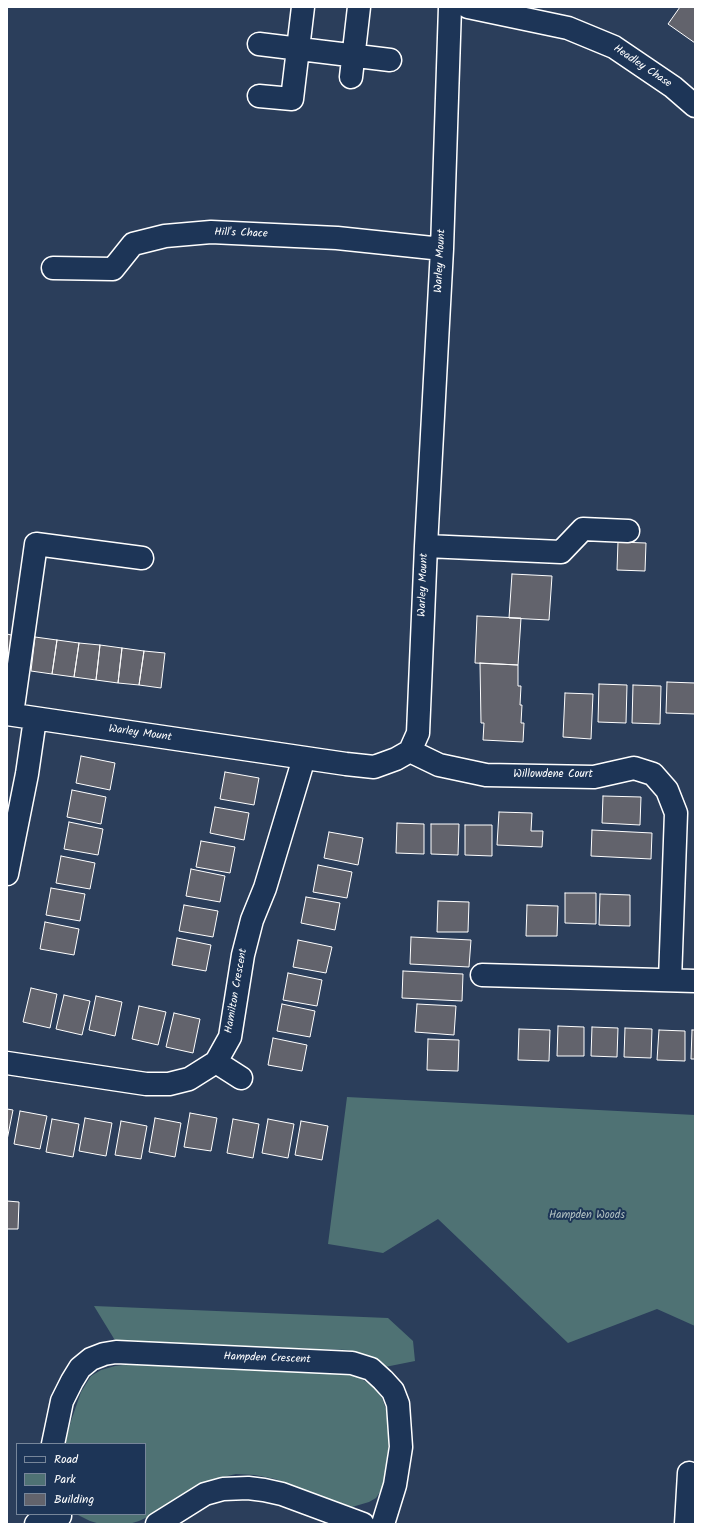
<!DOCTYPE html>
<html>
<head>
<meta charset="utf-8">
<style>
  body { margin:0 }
  #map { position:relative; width:702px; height:1531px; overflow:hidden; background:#2b3e5b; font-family:Kalam,sans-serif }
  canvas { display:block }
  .frame { position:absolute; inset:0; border:8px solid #fff; pointer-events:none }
  .legend { position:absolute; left:16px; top:1443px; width:130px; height:72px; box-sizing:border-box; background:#1d3557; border:1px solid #77869a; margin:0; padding:5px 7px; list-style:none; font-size:12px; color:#fff }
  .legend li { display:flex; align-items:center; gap:8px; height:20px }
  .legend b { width:20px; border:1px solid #77869a }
</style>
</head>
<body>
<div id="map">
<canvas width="702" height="1531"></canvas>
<div class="frame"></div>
<ul class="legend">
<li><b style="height:5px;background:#1d3557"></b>Road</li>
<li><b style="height:11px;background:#4f7274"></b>Park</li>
<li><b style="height:11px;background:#62636c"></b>Building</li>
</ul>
</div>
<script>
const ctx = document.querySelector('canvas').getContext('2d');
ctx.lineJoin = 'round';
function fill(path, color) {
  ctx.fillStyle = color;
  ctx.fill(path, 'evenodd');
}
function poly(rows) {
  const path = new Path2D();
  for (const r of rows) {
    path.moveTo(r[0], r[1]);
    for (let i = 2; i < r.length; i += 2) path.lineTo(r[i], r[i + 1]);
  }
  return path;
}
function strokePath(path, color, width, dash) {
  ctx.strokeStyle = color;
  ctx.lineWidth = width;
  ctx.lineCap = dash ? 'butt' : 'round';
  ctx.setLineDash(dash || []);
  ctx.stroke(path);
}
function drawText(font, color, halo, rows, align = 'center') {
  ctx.font = font + ' Kalam,sans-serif';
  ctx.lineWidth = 4;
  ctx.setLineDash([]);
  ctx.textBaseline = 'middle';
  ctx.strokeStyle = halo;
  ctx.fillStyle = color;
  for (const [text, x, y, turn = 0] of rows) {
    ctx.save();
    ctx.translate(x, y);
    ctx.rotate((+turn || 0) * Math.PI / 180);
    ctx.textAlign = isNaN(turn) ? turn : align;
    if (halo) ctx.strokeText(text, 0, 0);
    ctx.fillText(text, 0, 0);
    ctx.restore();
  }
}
fill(poly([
  [347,1097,695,1115,695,1326,657,1309,568,1343,438,1219,383,1253,328,1244],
  [94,1306,388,1318,413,1341,415,1361,385,1367,375,1360,348,1350,116,1342],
  [131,1364,347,1374,360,1378,374,1387,382,1398,386,1409,389,1425,389,1443,383,1487,376,1498,369,1502,352,1507,275,1479,255,1475,236,1474,214,1479,196,1486,158,1512,139,1521,129,1524,100,1524,90,1521,76,1514,145,1514,145,1444,65,1444,71,1421,81,1392,91,1376,101,1370,115,1366]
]), '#4f7274');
const building = poly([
  [680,7,695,7,695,43,668,24,680,7],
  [618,542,646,543,645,571,617,570,618,542],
  [512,574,552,576,549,620,509,618,512,574],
  [477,616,521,618,518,665,475,663,477,616],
  [7,634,15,636,9,670,7,670,7,634],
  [35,637,57,640,52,674,31,671,35,637],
  [57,640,79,643,74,677,52,674,57,640],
  [79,643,100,645,96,680,74,677,79,643],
  [100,645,122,648,118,683,96,680,100,645],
  [122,648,144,651,139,685,118,683,122,648],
  [144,651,165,653,161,688,139,685,144,651],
  [480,663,518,665,518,686,521,686,520,705,522,705,521,723,524,723,523,742,483,740,484,723,481,723,480,663],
  [667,682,695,683,695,714,666,713,667,682],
  [599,684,627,685,626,723,598,722,599,684],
  [633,685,661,686,660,724,632,723,633,685],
  [565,693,593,694,591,739,563,737,565,693],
  [81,756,115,763,110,790,76,783,81,756],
  [225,772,259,778,254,805,220,799,225,772],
  [72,790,106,797,101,824,67,817,72,790],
  [603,796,641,797,640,825,602,823,603,796],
  [215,807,249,813,244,840,210,833,215,807],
  [499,812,532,813,531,831,543,831,542,847,497,845,499,812],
  [69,822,103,829,98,855,64,849,69,822],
  [397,823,424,824,424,854,396,853,397,823],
  [431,824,459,824,458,855,431,854,431,824],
  [465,825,492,825,492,856,465,855,465,825],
  [592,830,652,833,651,859,591,856,592,830],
  [329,832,363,838,358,865,324,858,329,832],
  [201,841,235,847,230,873,196,867,201,841],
  [61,856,95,863,90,889,56,883,61,856],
  [318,865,352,872,347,898,313,892,318,865],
  [191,869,225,876,220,902,186,896,191,869],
  [51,888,85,894,80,921,46,915,51,888],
  [565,893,596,893,596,924,565,923,565,893],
  [600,894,630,895,630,926,599,925,600,894],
  [306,897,340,903,335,930,301,923,306,897],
  [438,901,469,902,468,932,437,932,438,901],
  [184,905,218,911,213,937,179,931,184,905],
  [527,905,558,906,557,936,526,936,527,905],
  [45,922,79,929,74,955,40,949,45,922],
  [411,937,471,940,469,967,410,964,411,937],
  [177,938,211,945,206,971,172,965,177,938],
  [298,940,332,947,326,973,293,967,298,940],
  [403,971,463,974,462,1001,402,998,403,971],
  [288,973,322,980,317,1006,283,1000,288,973],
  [31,988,57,994,50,1028,23,1022,31,988],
  [64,995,90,1001,82,1035,56,1029,64,995],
  [96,996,122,1002,115,1036,89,1030,96,996],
  [282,1004,315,1011,310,1037,277,1031,282,1004],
  [417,1004,456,1006,454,1035,415,1032,417,1004],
  [139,1006,166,1012,158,1045,132,1039,139,1006],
  [174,1013,200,1019,193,1053,166,1047,174,1013],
  [558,1026,584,1027,584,1056,557,1056,558,1026],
  [592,1027,618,1028,617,1057,591,1056,592,1027],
  [625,1028,652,1029,651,1058,624,1057,625,1028],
  [519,1029,550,1030,549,1061,518,1060,519,1029],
  [659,1030,685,1031,685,1061,657,1060,659,1030],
  [692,1030,695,1030,695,1059,691,1059,692,1030],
  [273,1038,307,1045,302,1071,268,1065,273,1038],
  [428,1039,459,1040,458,1071,427,1070,428,1039],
  [7,1109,13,1110,7,1140,7,1109],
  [20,1111,47,1116,40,1149,14,1144,20,1111],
  [190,1113,217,1118,211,1151,184,1147,190,1113],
  [85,1118,112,1123,106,1156,79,1151,85,1118],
  [155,1118,181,1123,175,1157,149,1152,155,1118],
  [52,1119,79,1124,73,1157,46,1152,52,1119],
  [233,1119,259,1124,253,1158,227,1153,233,1119],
  [268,1119,294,1124,288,1158,262,1153,268,1119],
  [121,1121,147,1126,141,1159,115,1155,121,1121],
  [301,1121,328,1126,322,1160,295,1155,301,1121],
  [7,1201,19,1202,18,1229,7,1229,7,1201]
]);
fill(building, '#62636c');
strokePath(building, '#fff', 1);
const minor = poly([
  [468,7,568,28,614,47,673,87,695,106],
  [259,44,390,60],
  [351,77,359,7],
  [259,96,292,99,303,7],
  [53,268,113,269,133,244,165,236,211,232,337,238,442,249],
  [426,546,561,552,583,529,628,531],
  [7,714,346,764,374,767,396,759,410,751,418,733,426,546,442,249,450,7],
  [12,714,36,544,142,558],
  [410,751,439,765,486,775,594,777,634,768,653,774,667,790,676,813,670,980],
  [7,874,27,774,35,719],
  [482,975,695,981],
  [216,1062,241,1078],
  [7,1063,146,1084,169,1084,189,1079,216,1062,230,1037,243,955,252,920,265,888,304,758],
  [53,1444,62,1401,72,1381,80,1368,91,1359,104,1354,116,1352,352,1363,371,1369,383,1380,393,1391,398,1404,401,1447,395,1485,383,1524],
  [36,1524,60,1516],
  [157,1524,205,1494,223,1489,248,1488,264,1490,282,1494,363,1524],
  [686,1524,689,1473]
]);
strokePath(minor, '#fff', 25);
strokePath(minor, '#1d3557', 22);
drawText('11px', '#fff', '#1d3557', [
  ["Headley Chase",642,67,34],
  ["Hill's Chace",241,234,2],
  ["Warley Mount",441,261,-87],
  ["Warley Mount",424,585,-88],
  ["Warley Mount",140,734,8],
  ["Willowdene Court",553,775],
  ["Hamilton Crescent",237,991,-80],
  ["Hampden Crescent",267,1359,2]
]);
drawText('11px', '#b0c0c0', '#1d3557', [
  ["Hampden Woods",587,1216]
]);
</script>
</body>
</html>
